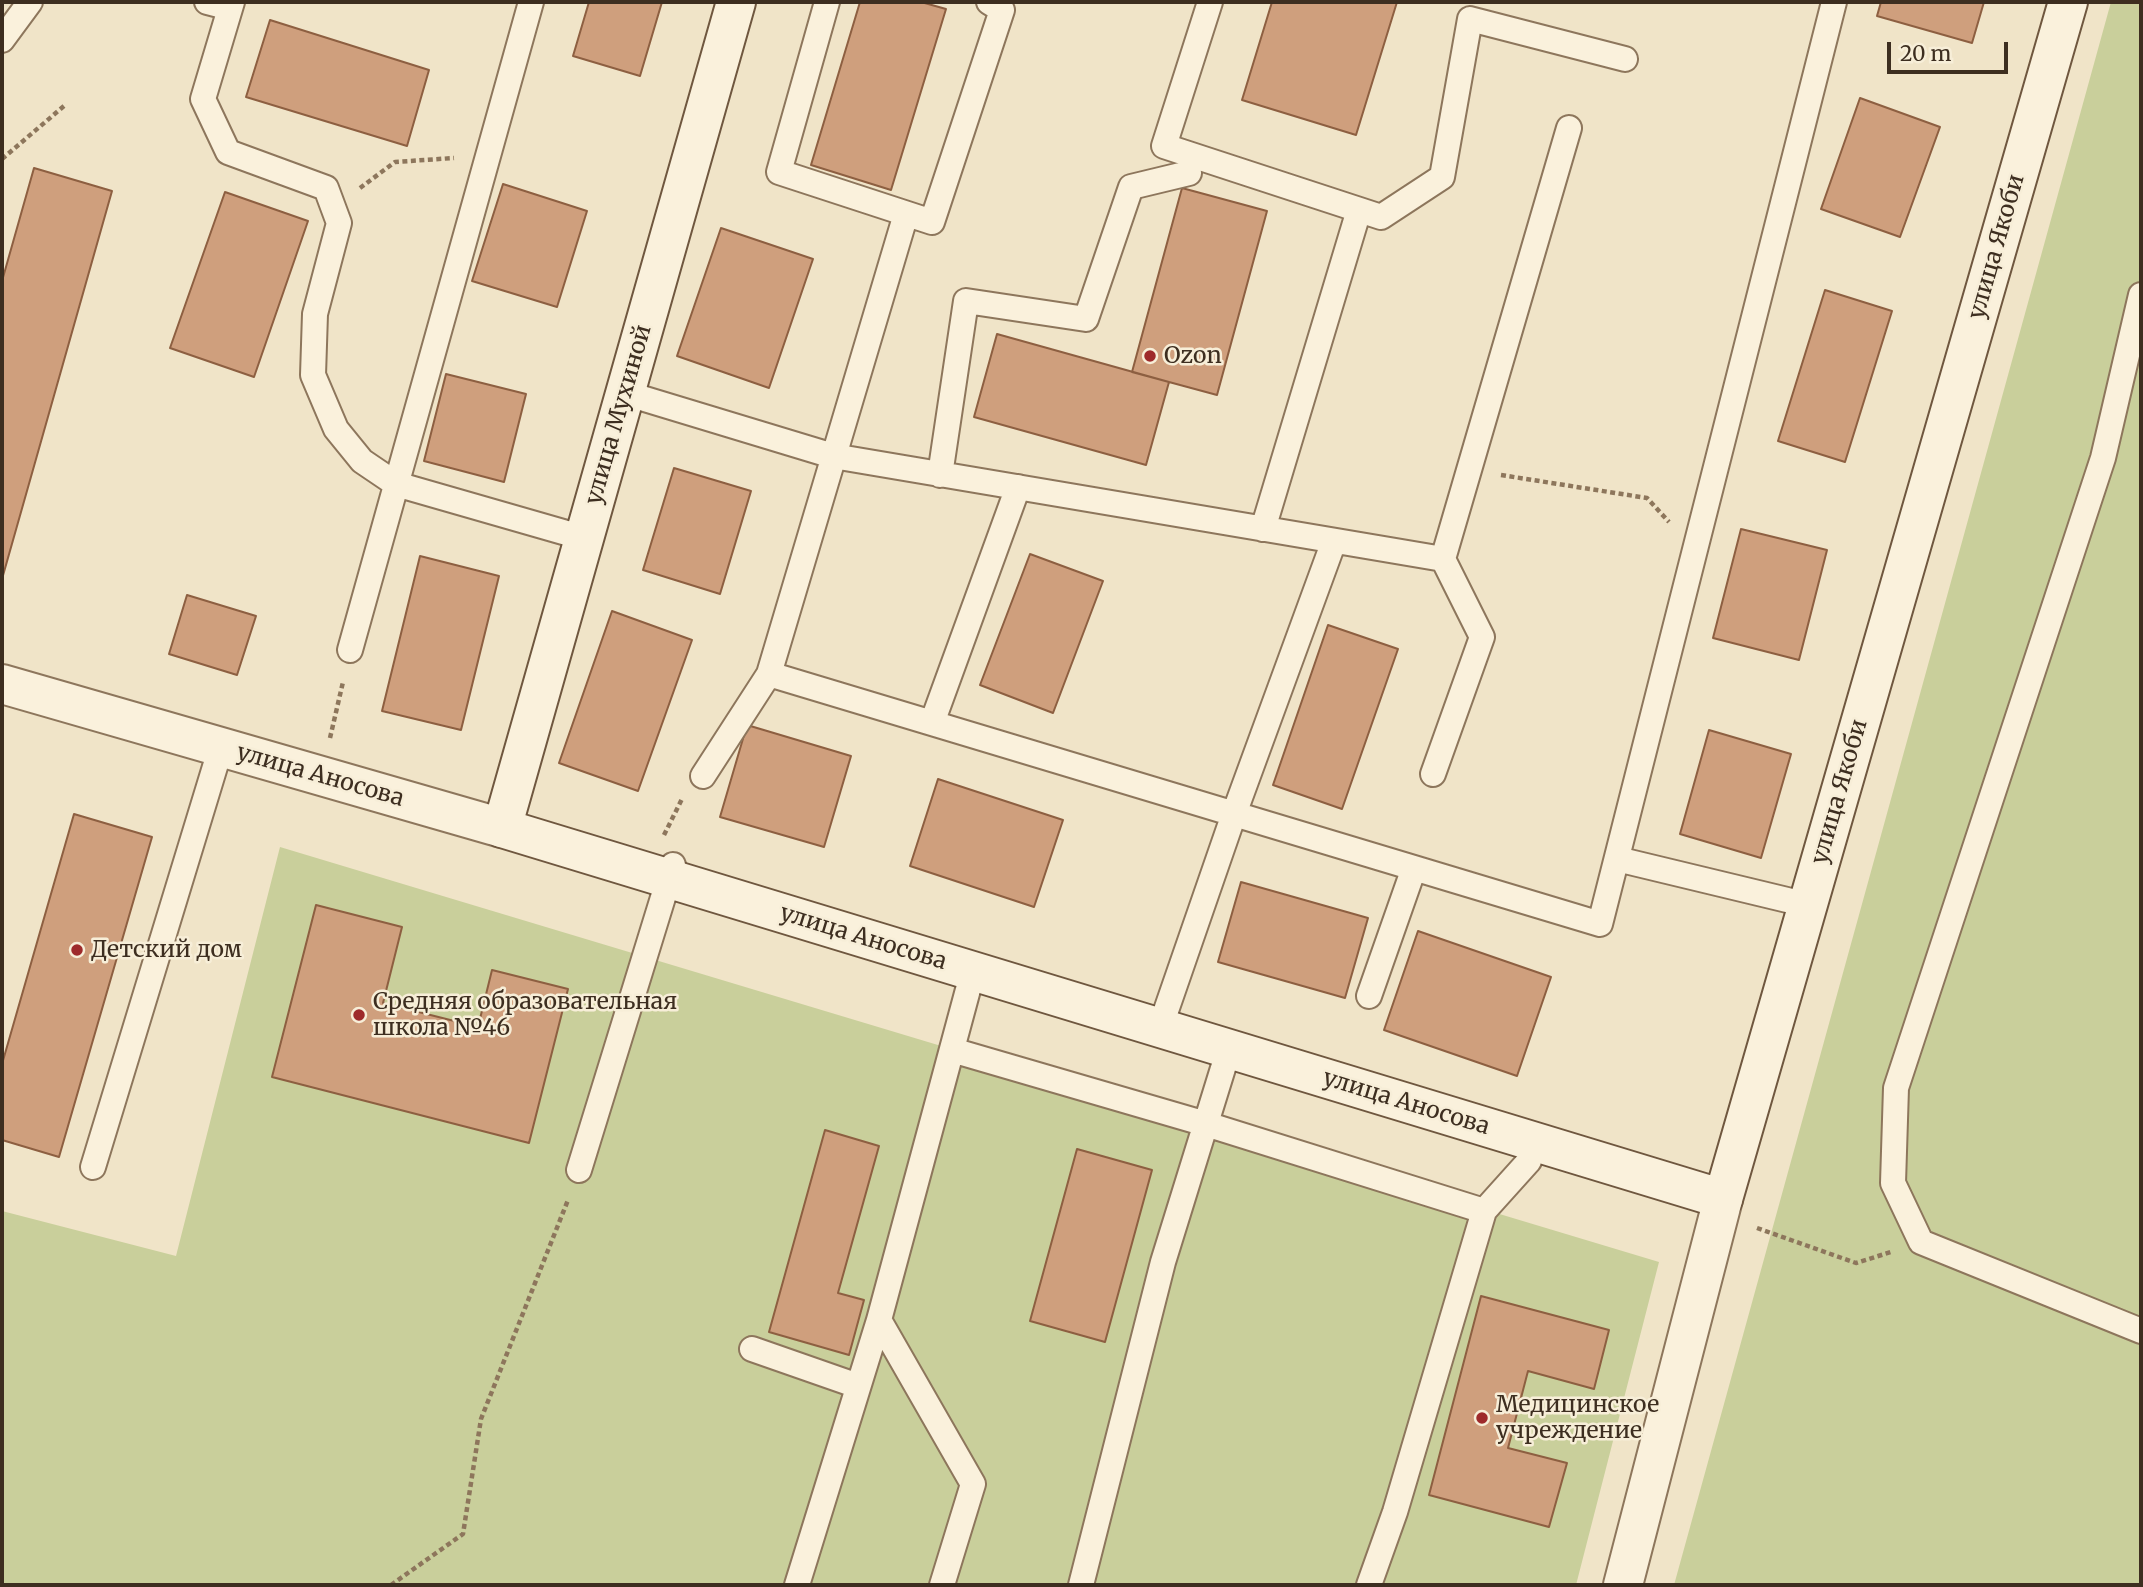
<!DOCTYPE html>
<html>
<head>
<meta charset="utf-8">
<style>
  body { margin:0 }
  #map { position:relative; width:2143px; height:1587px; overflow:hidden; background:#f0e4c8; font-family:Merriweather,serif }
  canvas { display:block }
  .frame { position:absolute; inset:0; border:4px solid #3d2e20; pointer-events:none }
  .scale { position:absolute; left:1887px; top:42px; width:121px; height:32px; box-sizing:border-box; border:4px solid #3d2e20; border-top:0; padding-left:9px; font-size:21px; line-height:24px; white-space:nowrap; color:#3d2e20; -webkit-text-stroke:5px #f7eed8; paint-order:stroke }
</style>
</head>
<body>
<div id="map">
<canvas width="2143" height="1587"></canvas>
<div class="frame"></div>
<div class="scale">20 m</div>
</div>
<script>
const ctx = document.querySelector('canvas').getContext('2d');
ctx.lineJoin = 'round';
function fill(path, color) {
  ctx.fillStyle = color;
  ctx.fill(path, 'evenodd');
}
function poly(rows) {
  const path = new Path2D();
  for (const r of rows) {
    path.moveTo(r[0], r[1]);
    for (let i = 2; i < r.length; i += 2) path.lineTo(r[i], r[i + 1]);
  }
  return path;
}
function strokePath(path, color, width, dash) {
  ctx.strokeStyle = color;
  ctx.lineWidth = width;
  ctx.lineCap = dash ? 'butt' : 'round';
  ctx.setLineDash(dash || []);
  ctx.stroke(path);
}
function drawText(font, color, halo, rows, align = 'center') {
  ctx.font = font + ' Merriweather,serif';
  ctx.lineWidth = 5;
  ctx.setLineDash([]);
  ctx.textBaseline = 'middle';
  ctx.strokeStyle = halo;
  ctx.fillStyle = color;
  for (const [text, x, y, turn = 0] of rows) {
    ctx.save();
    ctx.translate(x, y);
    ctx.rotate((+turn || 0) * Math.PI / 180);
    ctx.textAlign = isNaN(turn) ? turn : align;
    if (halo) ctx.strokeText(text, 0, 0);
    ctx.fillText(text, 0, 0);
    ctx.restore();
  }
}
fill(poly([
  [2111,2,2141,2,2141,1585,1674,1585],
  [280,847,1659,1262,1576,1585,2,1585,2,1211,176,1256]
]), '#c9cf9b');
const building = poly([
  [589,2,662,2,640,76,573,56,589,2],
  [860,2,921,2,946,9,891,190,811,165,860,2],
  [1272,2,1397,2,1356,135,1242,100,1272,2],
  [1881,2,1984,2,1972,43,1877,16,1881,2],
  [270,20,429,70,407,146,246,97,270,20],
  [1860,98,1940,127,1900,237,1821,209,1860,98],
  [34,168,112,191,2,579,2,281,34,168],
  [503,184,587,211,557,307,472,281,503,184],
  [1182,188,1267,211,1217,395,1132,372,1182,188],
  [225,192,308,221,254,377,170,348,225,192],
  [721,228,813,259,769,388,677,356,721,228],
  [1825,290,1892,311,1845,462,1778,441,1825,290],
  [997,334,1169,382,1146,465,974,417,997,334],
  [446,374,526,394,504,482,424,461,446,374],
  [674,468,751,491,720,594,643,570,674,468],
  [1741,529,1827,550,1799,660,1713,638,1741,529],
  [1030,554,1103,581,1053,713,980,685,1030,554],
  [420,556,499,576,461,730,382,711,420,556],
  [187,595,256,616,237,675,169,654,187,595],
  [612,611,692,640,638,791,559,763,612,611],
  [1328,625,1398,649,1342,809,1273,785,1328,625],
  [747,725,851,756,824,847,720,817,747,725],
  [1709,730,1791,754,1761,858,1680,834,1709,730],
  [938,779,1063,820,1034,907,910,866,938,779],
  [74,814,152,837,59,1157,2,1140,2,1064,74,814],
  [1241,882,1368,918,1345,998,1218,962,1241,882],
  [316,905,402,927,383,1003,478,1027,492,970,568,989,529,1143,272,1077,316,905],
  [1418,931,1551,977,1517,1076,1384,1030,1418,931],
  [825,1130,879,1146,838,1293,864,1300,849,1355,769,1332,825,1130],
  [1077,1149,1152,1170,1105,1342,1030,1321,1077,1149],
  [1481,1296,1609,1330,1594,1389,1528,1371,1508,1448,1567,1463,1549,1527,1429,1495,1481,1296]
]);
fill(building, '#cf9f7d');
strokePath(building, '#8d5f41', 2);
const lane = poly([
  [207,2,230,8],
  [232,2,203,99,228,152,326,188,339,223,315,314,313,375,336,429,362,461,396,484,584,538],
  [827,2,779,172,932,222,1002,10,989,2],
  [1210,2,1164,146,1381,217,1442,177,1470,19,1625,59],
  [2,40,30,2],
  [906,214,769,674,1600,924,1834,2],
  [2141,295,2103,458,1896,1088,1893,1183,1921,1242,2141,1331],
  [625,393,833,456,1443,559,1569,128],
  [940,475,966,301,1086,319,1131,187,1189,173],
  [1263,529,1359,210],
  [350,650,531,2],
  [932,723,1018,487],
  [1433,774,1482,637,1443,559],
  [703,776,769,674],
  [1617,859,1808,905],
  [1369,996,1414,868],
  [1160,1028,1234,814,1334,541],
  [952,1050,1206,1124,1484,1211,1529,1161],
  [93,1167,221,747],
  [579,1170,673,865],
  [879,1320,973,1484,942,1585],
  [752,1349,858,1386],
  [797,1585,879,1320,973,971],
  [1081,1585,1163,1262,1224,1065],
  [1369,1585,1395,1512,1484,1211]
]);
const street = poly([
  [2,684,502,828],
  [1623,1585,1723,1199]
]);
const secondary = poly([
  [736,2,502,828,1723,1199,2068,2]
]);
strokePath(lane, '#8d765c', 28);
strokePath(street, '#8d765c', 42);
strokePath(secondary, '#6f573f', 42);
strokePath(poly([
  [2,159,64,106],
  [360,188,395,162,454,158],
  [1501,475,1647,498,1669,522],
  [330,738,343,682],
  [664,835,682,799],
  [1757,1228,1856,1263,1891,1252],
  [391,1585,463,1534,481,1419,568,1200]
]), '#8d765c', 4.5, [5, 3.5]);
strokePath(lane, '#faf1dc', 24);
strokePath(street, '#faf1dc', 38);
strokePath(secondary, '#faf1dc', 38);
for (const [x, y, r, color] of [
  [1150,356,7,"#9e2a2b"],
  [77,950,7,"#9e2a2b"],
  [359,1015,7,"#9e2a2b"],
  [1482,1418,7,"#9e2a2b"]
]) {
  const dot = new Path2D();
  dot.arc(x, y, r, 0, 2 * Math.PI);
  ctx.fillStyle = color;
  ctx.fill(dot);
  strokePath(dot, '#f7eed8', 2.5);
}
drawText('23px', '#3d2e20', '#f7eed8', [
  ["улица Якоби",1997,247,-74],
  ["улица Мухиной",619,415,-74],
  ["улица Аносова",320,776,16],
  ["улица Якоби",1840,792,-74],
  ["улица Аносова",863,938,17],
  ["улица Аносова",1406,1103,17]
]);
drawText('23px', '#3d2e20', '#f7eed8', [
  ["Ozon",1164,356],
  ["Детский дом",91,950],
  ["Средняя образовательная",373,1002],
  ["школа №46",373,1028],
  ["Медицинское",1496,1405],
  ["учреждение",1496,1431]
], 'left');
</script>
</body>
</html>
